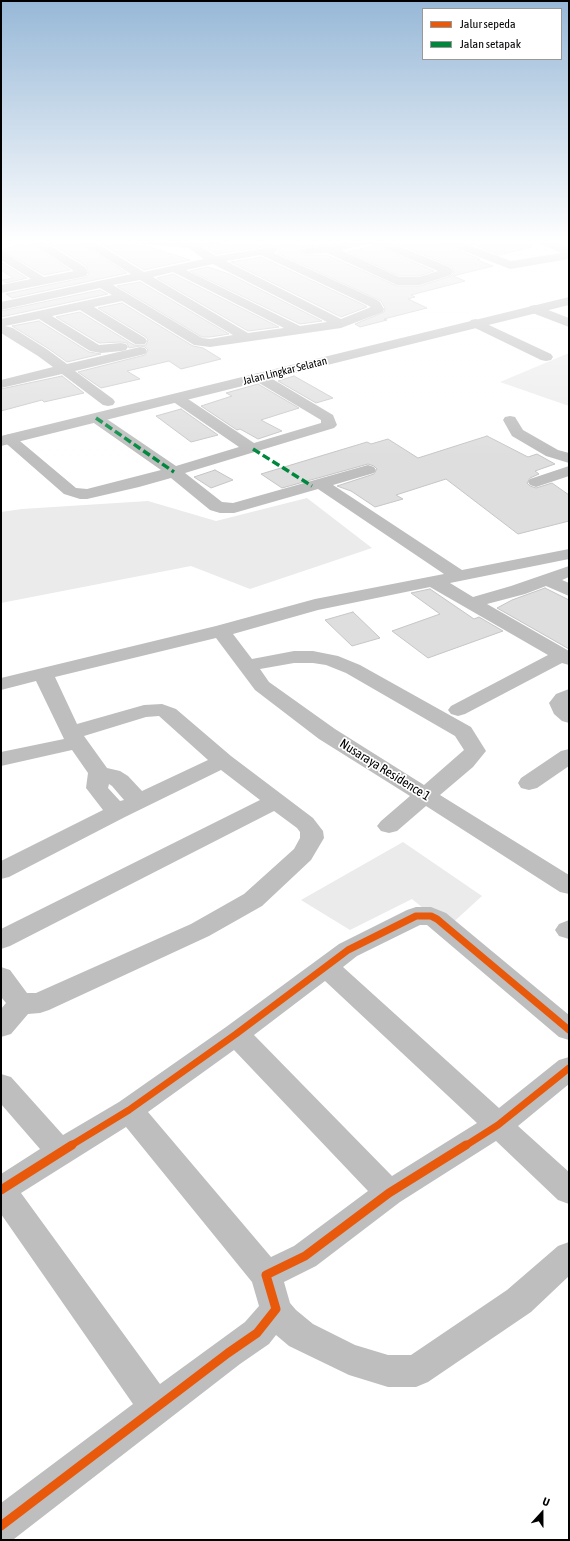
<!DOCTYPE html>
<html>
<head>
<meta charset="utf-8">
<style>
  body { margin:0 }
  #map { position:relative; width:570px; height:1541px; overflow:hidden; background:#fff; font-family:"Asap Condensed",sans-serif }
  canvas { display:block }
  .frame { position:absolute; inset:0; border:2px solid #000; pointer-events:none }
  .legend { position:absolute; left:422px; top:8px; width:140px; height:52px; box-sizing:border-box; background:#fff; border:1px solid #999; margin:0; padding:5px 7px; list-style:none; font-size:12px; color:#000 }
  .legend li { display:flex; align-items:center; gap:8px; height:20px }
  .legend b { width:20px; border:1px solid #999 }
  .north { position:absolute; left:522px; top:1493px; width:40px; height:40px; -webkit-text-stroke:3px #fff; paint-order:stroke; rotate:21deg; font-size:11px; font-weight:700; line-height:16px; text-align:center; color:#000 }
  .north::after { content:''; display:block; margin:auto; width:14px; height:18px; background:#000; clip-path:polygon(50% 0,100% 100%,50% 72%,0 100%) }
</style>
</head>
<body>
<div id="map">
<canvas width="570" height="1541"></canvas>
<div class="frame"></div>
<ul class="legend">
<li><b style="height:5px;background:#e8590c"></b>Jalur sepeda</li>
<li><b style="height:5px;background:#00873e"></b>Jalan setapak</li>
</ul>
<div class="north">U</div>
</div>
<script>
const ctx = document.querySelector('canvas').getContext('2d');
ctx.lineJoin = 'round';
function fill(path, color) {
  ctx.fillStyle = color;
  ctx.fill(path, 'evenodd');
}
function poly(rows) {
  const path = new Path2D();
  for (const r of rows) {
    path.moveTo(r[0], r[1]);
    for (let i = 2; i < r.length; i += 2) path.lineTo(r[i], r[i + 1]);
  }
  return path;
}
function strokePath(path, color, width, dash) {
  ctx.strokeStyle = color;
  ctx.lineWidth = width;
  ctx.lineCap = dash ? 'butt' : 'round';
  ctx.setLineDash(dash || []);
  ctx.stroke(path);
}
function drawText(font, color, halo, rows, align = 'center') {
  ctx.font = font + ' "Asap Condensed",sans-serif';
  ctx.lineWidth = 3.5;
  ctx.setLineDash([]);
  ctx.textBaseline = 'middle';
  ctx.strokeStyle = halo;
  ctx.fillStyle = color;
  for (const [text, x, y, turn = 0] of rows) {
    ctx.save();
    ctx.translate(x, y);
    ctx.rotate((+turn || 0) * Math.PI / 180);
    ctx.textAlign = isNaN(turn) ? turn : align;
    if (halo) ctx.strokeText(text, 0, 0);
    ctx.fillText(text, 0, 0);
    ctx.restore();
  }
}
fill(poly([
  [569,353,569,406,500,382],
  [307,498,372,548,250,589,191,566,1,603,1,512,22,509,148,501,216,521],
  [403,842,482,896,447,928,412,899,350,930,301,900]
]), '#ebebeb');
const building = poly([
  [7,240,26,240,70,270,44,275,1,250,16,246,7,240],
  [45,240,76,240,127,273,12,298,6,294,82,278,86,277,89,274,86,266,45,240],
  [95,240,127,240,132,244,147,246,190,260,144,270,95,240],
  [242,240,345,240,329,245,307,247,302,248,300,251,302,254,307,255,327,255,397,286,420,286,451,276,454,273,452,267,393,242,401,240,439,240,440,243,480,259,477,260,493,266,453,276,465,281,411,295,415,297,408,299,427,308,384,319,387,320,360,327,355,324,384,312,385,308,381,301,277,253,280,250,276,247,272,246,216,254,206,248,242,240],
  [461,240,531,240,532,247,499,255,461,240],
  [374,246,376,246,434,271,419,276,399,276,348,252,374,246],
  [261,257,366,306,367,307,341,317,231,262,261,257],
  [1,262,27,278,6,283,2,280,13,278,1,270,1,262],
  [208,267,229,274,322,321,300,324,190,271,208,267],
  [173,274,279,327,248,331,157,278,173,274],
  [140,282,229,334,210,337,202,337,117,286,140,282],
  [100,290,108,294,1,317,1,311,100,290],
  [122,303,193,346,203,348,221,359,181,369,169,361,127,371,140,379,101,388,78,372,145,355,148,350,145,347,140,346,129,348,127,343,121,342,99,343,56,317,80,312,134,345,146,345,148,340,146,337,98,308,122,303],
  [39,321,89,352,101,354,67,362,49,349,12,326,39,321],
  [62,376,84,393,44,402,42,400,1,411,1,389,62,376],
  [294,376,333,398,316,403,278,381,294,376],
  [258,384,299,408,261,420,282,431,258,439,240,429,237,430,201,406,232,396,226,393,258,384],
  [181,409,218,435,191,442,156,416,181,409],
  [487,436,528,457,537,454,555,464,535,471,539,474,530,478,527,483,530,486,536,488,552,483,569,495,569,521,518,534,446,479,396,495,403,499,375,507,351,491,337,486,374,474,377,469,374,466,368,464,282,488,261,474,367,442,371,444,388,439,418,458,487,436],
  [215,470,233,480,211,488,194,477,215,470],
  [545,588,569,600,569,649,497,608,512,600,545,588],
  [430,589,474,619,479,617,503,631,428,658,392,631,440,614,411,593,430,589],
  [353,612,380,638,352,646,325,620,353,612]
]);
fill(building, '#dedede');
strokePath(building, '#c6c6c6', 1);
fill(poly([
  [27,240,41,240,85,267,88,273,86,276,82,277,1,293,1,285,31,279,1,260,1,251,5,253,44,277,74,271,27,240],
  [77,240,91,240,144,272,204,259,189,248,133,243,128,240,231,240,226,243,202,247,216,256,272,247,276,248,278,250,274,253,375,299,380,302,384,309,383,312,341,328,210,347,194,345,122,301,94,307,145,338,147,341,145,344,135,344,80,310,52,316,99,345,121,343,126,344,128,347,126,350,121,351,101,353,90,351,39,319,5,326,13,328,48,350,67,364,140,347,145,348,147,351,145,354,75,371,113,399,115,402,113,405,108,406,103,405,62,374,1,388,1,380,53,367,38,356,1,333,1,319,112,295,100,288,1,310,1,302,131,274,77,240],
  [261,255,367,305,371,307,341,319,226,261,261,255],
  [213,264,327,322,300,326,186,270,213,264],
  [173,272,284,328,248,333,153,277,173,272],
  [140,280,233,335,210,339,202,338,113,285,140,280],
  [354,240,384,240,447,266,451,268,453,272,451,275,420,285,397,285,327,253,307,254,303,253,301,251,303,249,307,248,329,246,354,240],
  [367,244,376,245,438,271,419,277,399,277,341,250,367,244],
  [440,240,456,240,511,261,561,253,535,242,534,240,550,240,569,248,569,259,510,269,441,242,440,240],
  [535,305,569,318,569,327,530,312,529,309,530,306,535,305],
  [476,319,551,354,553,357,551,360,546,361,541,360,471,326,469,323,471,320,476,319],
  [259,373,264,374,333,415,337,425,334,428,185,473,222,502,233,503,368,465,374,467,376,470,374,473,333,485,462,570,569,549,569,559,450,583,473,597,511,586,569,566,569,577,562,580,569,583,569,596,546,586,525,594,487,604,569,651,569,665,562,663,465,714,458,716,451,714,448,710,451,706,548,655,430,587,318,610,233,634,252,659,294,651,313,651,338,656,360,665,471,727,486,751,473,767,440,795,569,875,569,894,560,892,426,806,397,831,389,833,381,831,377,826,381,821,410,796,319,739,255,690,216,638,55,677,77,724,144,705,162,704,176,709,231,756,313,818,323,831,324,838,311,860,262,906,209,936,49,1010,40,1013,28,1014,11,1034,1,1037,1,1009,6,1003,1,997,1,967,10,970,27,993,36,993,191,924,244,894,294,849,300,838,300,832,297,828,274,811,10,946,1,949,1,929,260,800,221,770,125,817,9,877,1,879,1,861,103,810,86,788,88,773,72,750,1,766,1,752,64,739,36,681,1,690,1,678,216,626,315,599,444,574,318,489,234,513,220,513,210,510,171,478,139,487,87,499,80,499,64,494,1,439,4,436,9,434,14,436,76,488,87,489,161,470,91,421,89,418,91,415,96,414,101,415,176,466,239,447,172,401,170,398,172,395,177,394,182,395,254,443,321,423,321,420,254,380,252,377,254,374,259,373],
  [294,663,313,663,326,665,346,673,455,736,464,750,424,785,335,729,269,682,260,669,294,663],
  [159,716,208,760,142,791,128,776,120,771,107,768,84,736,146,717,159,716],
  [109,784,112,786,124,800,120,801,108,788,109,784],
  [510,416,515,417,523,430,558,450,569,453,569,463,546,456,512,436,503,420,505,417,510,416],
  [569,466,569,476,536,487,530,485,528,482,530,479,569,466],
  [569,689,569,723,562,721,554,714,549,703,556,694,569,689],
  [569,749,569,766,537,788,529,790,521,788,518,783,521,778,561,751,569,749],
  [416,907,431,907,446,913,569,1015,569,1040,559,1037,427,925,420,925,357,956,343,967,499,1108,559,1060,569,1057,569,1084,518,1126,569,1172,569,1204,558,1200,496,1141,400,1202,316,1266,284,1282,290,1303,296,1310,313,1324,355,1345,388,1355,411,1355,507,1290,558,1246,569,1242,569,1276,531,1312,428,1382,416,1387,388,1387,349,1375,289,1346,276,1335,269,1344,240,1364,14,1539,1,1540,1,1503,133,1404,1,1214,1,1174,40,1149,1,1104,1,1074,11,1077,63,1135,119,1102,226,1027,339,944,407,910,416,907],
  [325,981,477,1123,392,1176,254,1035,325,981],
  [234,1050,368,1191,294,1246,271,1257,148,1112,234,1050],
  [126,1127,252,1282,259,1306,245,1322,160,1384,21,1193,126,1127],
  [569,920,569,939,559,936,555,930,559,924,569,920]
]), '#bebebe');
fill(poly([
  [569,297,569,305,1,446,1,436,569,297]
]), '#bebebe');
strokePath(poly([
  [96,418,174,472],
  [253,449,312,486]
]), '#00873e', 3.5, [8, 3.5]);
strokePath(poly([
  [70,1146,129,1110,236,1034,348,950,416,916,431,916,437,919,569,1030],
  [465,1146,498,1125,569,1068]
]), '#e8590c', 7);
strokePath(poly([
  [1,1190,72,1145],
  [1,1526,228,1353,257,1333,276,1309,266,1275,305,1256,389,1193,466,1145]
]), '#e8590c', 9);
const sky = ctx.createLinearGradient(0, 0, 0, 456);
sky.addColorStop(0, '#97b8d7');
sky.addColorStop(0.53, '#fff');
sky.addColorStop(1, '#ffffff00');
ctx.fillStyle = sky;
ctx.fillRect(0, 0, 570, 456);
drawText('11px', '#000', '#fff', [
  ["Jalan Lingkar Selatan",285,371,-14]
]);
drawText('13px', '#000', '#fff', [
  ["Nusaraya Residence 1",385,770,32]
]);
</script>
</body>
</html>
